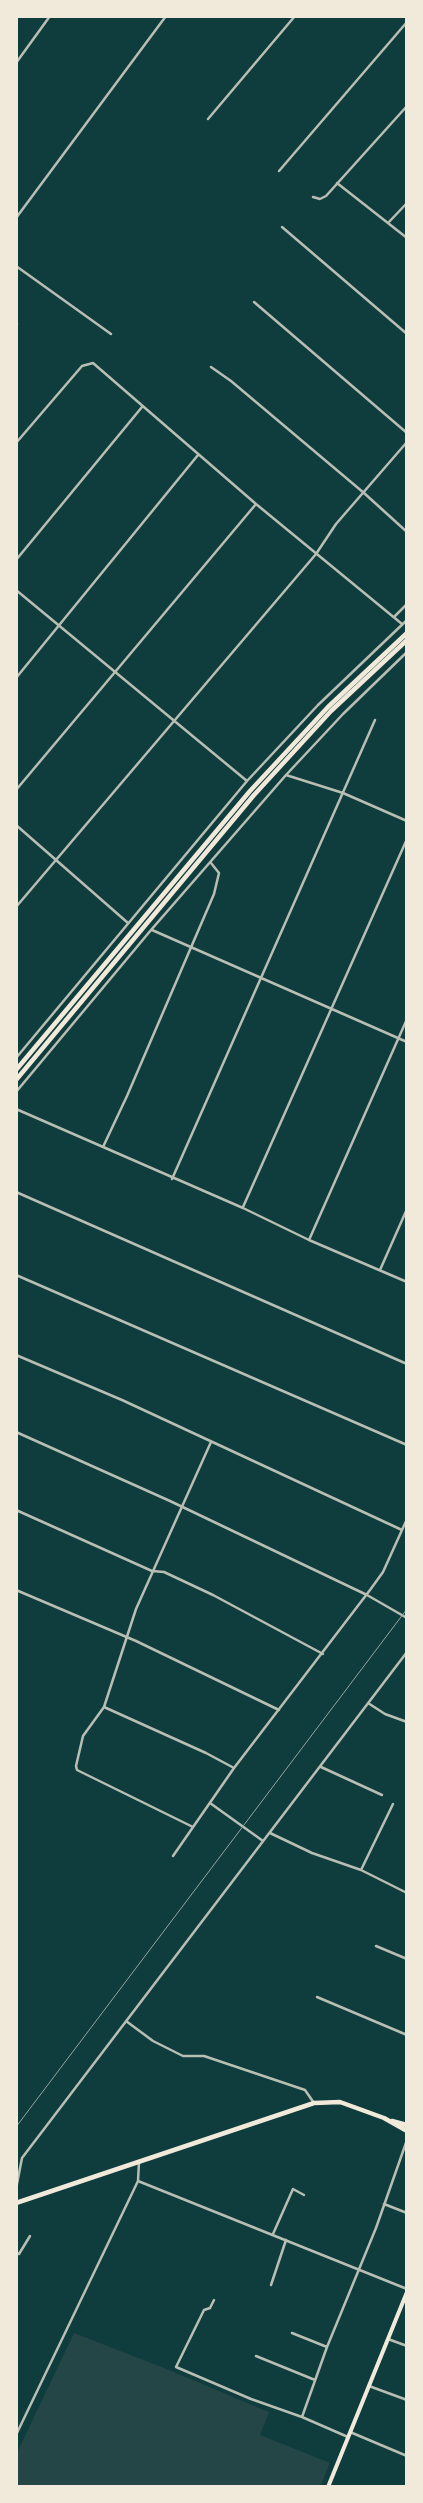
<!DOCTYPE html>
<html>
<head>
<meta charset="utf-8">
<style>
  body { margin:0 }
  #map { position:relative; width:423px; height:2503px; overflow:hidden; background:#0f3d3e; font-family:Ubuntu,sans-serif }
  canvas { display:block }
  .frame { position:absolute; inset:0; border:18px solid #f1e9da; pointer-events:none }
</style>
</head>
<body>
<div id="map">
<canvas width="423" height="2503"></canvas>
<div class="frame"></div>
</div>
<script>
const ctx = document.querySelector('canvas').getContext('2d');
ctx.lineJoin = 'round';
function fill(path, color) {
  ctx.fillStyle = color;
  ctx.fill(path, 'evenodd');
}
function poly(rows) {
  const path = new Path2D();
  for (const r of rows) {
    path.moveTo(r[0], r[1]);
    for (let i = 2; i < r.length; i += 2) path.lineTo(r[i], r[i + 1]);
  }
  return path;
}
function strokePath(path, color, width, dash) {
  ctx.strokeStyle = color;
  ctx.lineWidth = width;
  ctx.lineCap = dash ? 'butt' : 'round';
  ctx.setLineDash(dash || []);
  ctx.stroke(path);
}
fill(poly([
  [74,2333,164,2368,269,2412,260,2435,330,2463,320,2487,16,2487,16,2455]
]), '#244646');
strokePath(poly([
  [16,63,50,16],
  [208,119,295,16],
  [279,171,407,22],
  [337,183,407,238],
  [313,197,320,199,326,196,407,106],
  [16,218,166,16],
  [388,223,407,203],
  [282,227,407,334],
  [16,266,111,334],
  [254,302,407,433],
  [16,325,17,324],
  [211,367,231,381,364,493,407,532],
  [16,443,82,366,93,363,256,504,402,624],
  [16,560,142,407],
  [16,590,247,781],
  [394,617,407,604],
  [16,678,198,455],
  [286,775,343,793,407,821],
  [16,790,256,504],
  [16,825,128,923],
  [16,907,316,554,336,524,407,442],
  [152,930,407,1042],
  [16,1058,247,781,318,705,407,620],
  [16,1092,151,930,286,775,343,714,407,652],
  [16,1109,243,1208,309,1240,407,1282],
  [103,1147,127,1096,214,894,219,873,211,863],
  [172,1179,375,720],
  [16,1192,407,1364],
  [243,1207,407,839],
  [309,1240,407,1019],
  [380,1270,407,1209],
  [16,1275,407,1445],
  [16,1355,122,1400,402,1530],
  [16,1432,170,1501,367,1595,407,1618],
  [16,1510,152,1571,164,1572,213,1595,323,1654],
  [16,1590,136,1641,279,1710],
  [368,1703,385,1714,407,1722],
  [104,1707,206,1753,234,1768],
  [321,1767,382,1795],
  [210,1803,263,1841],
  [193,1827,77,1770,76,1766,83,1736,104,1707,136,1609,211,1442],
  [270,1833,312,1853,361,1870,407,1893],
  [173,1856,234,1768,370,1590,383,1572,407,1519],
  [361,1870,393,1804],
  [376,1946,407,1959],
  [317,1997,407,2035],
  [126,2021,153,2041,183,2056,204,2056,305,2090,314,2103],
  [139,2162,138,2181,407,2289],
  [16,2189,22,2158,407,1652],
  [384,2204,407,2213],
  [273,2234,293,2189,304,2195],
  [16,2252,19,2254,30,2236],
  [271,2285,286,2240],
  [214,2300,210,2308,204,2310,176,2367,251,2399,302,2417,348,2437],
  [292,2333,327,2347],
  [388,2339,407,2346],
  [256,2356,315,2380],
  [369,2386,407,2400],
  [302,2417,327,2347,376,2228,407,2140],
  [350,2432,407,2456],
  [16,2435,138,2181]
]), '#b8beb3', 2.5);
strokePath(poly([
  [328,2487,407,2292]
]), '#f1e9da', 4);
strokePath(poly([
  [392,2121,407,2125],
  [16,2203,314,2103,340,2102,384,2118,407,2131]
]), '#f1e9da', 4.5);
strokePath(poly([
  [16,1070,250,791,328,707,407,633],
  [16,1080,254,795,331,711,407,640]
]), '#f1e9da', 4.5);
strokePath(poly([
  [16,2127,407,1609]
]), '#97a49c', 1);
</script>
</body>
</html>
